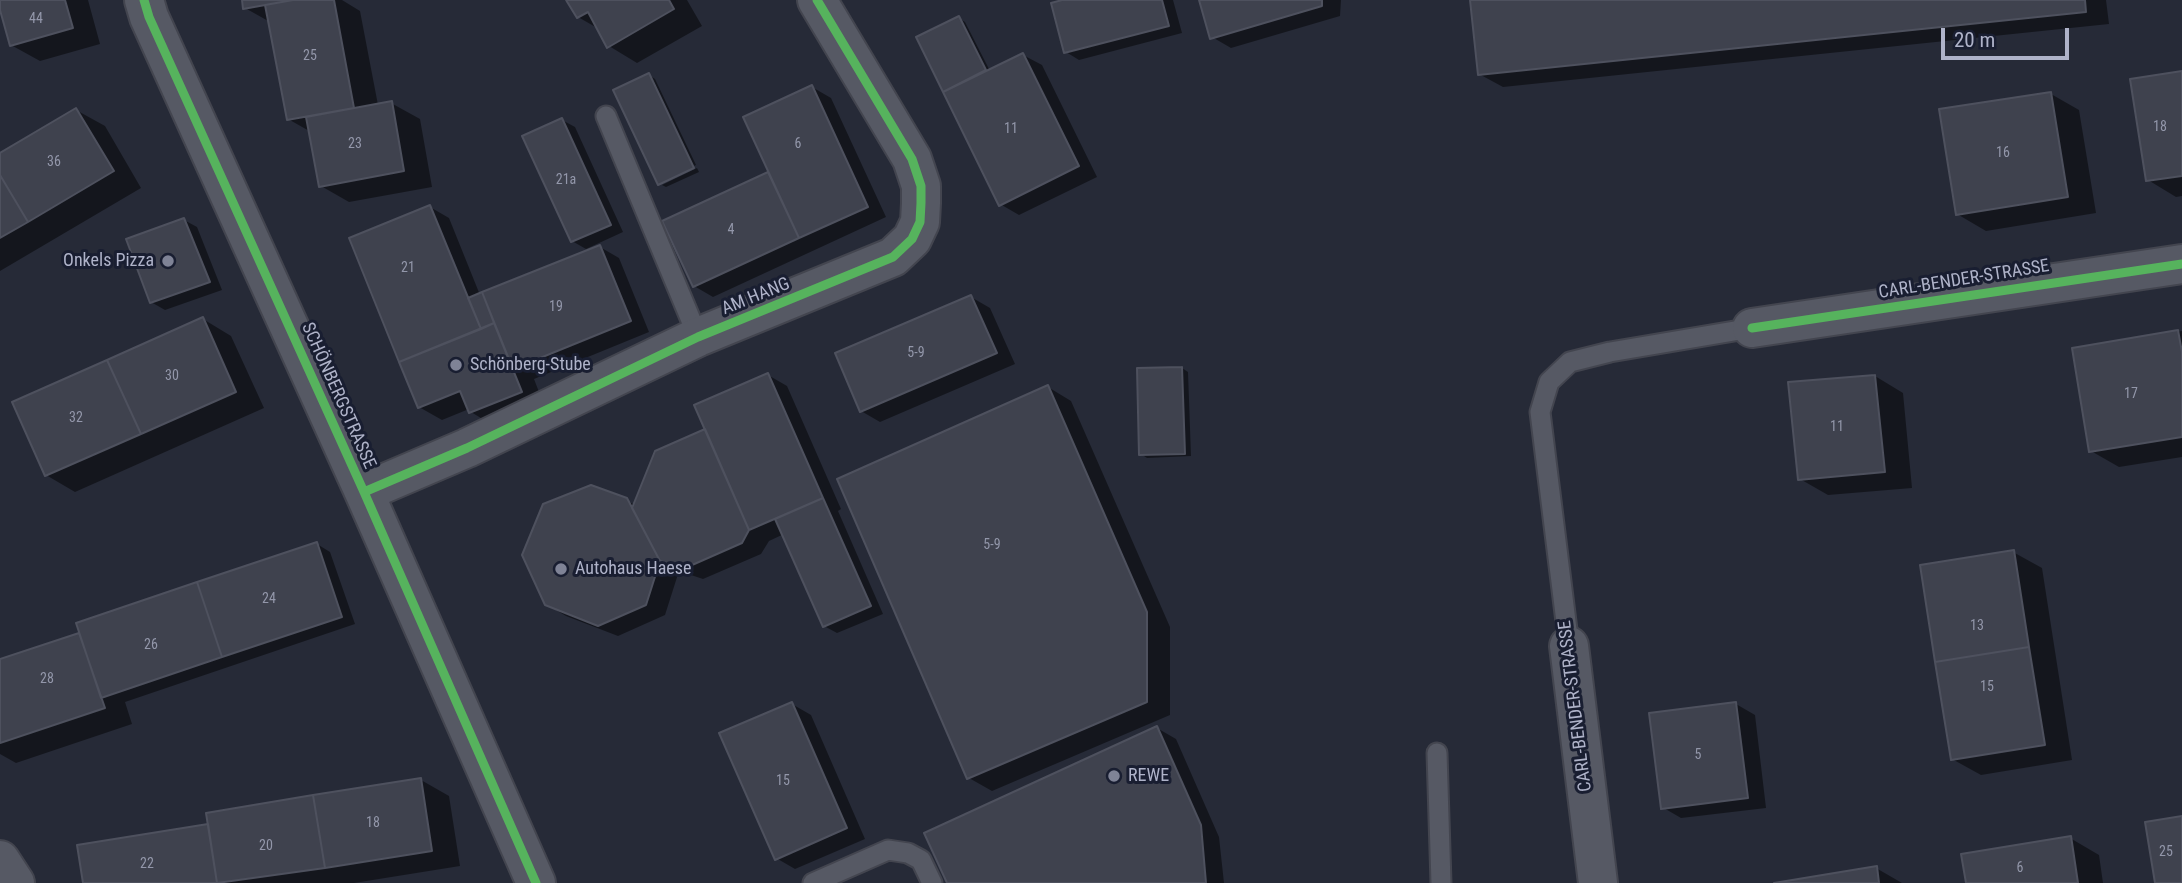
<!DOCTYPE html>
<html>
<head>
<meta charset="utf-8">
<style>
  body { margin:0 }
  #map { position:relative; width:2182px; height:883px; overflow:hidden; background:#262a37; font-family:"Roboto Condensed",sans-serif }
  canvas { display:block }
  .scale { position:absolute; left:1941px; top:28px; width:128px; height:32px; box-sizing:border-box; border:4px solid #afb3c9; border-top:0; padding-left:9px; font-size:21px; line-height:24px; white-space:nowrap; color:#afb3c9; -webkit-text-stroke:5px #191e31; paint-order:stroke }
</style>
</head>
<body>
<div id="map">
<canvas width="2182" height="883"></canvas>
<div class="scale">20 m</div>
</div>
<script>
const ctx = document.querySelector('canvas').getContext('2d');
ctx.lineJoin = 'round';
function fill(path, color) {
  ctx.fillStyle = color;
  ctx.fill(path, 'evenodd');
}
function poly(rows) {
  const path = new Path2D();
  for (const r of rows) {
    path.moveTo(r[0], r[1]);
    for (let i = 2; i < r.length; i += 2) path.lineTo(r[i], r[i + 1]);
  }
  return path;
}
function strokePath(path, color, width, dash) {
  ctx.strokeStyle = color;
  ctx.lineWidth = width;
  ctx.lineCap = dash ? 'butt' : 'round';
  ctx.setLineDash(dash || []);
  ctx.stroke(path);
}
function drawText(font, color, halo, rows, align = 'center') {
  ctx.font = font + ' "Roboto Condensed",sans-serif';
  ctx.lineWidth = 6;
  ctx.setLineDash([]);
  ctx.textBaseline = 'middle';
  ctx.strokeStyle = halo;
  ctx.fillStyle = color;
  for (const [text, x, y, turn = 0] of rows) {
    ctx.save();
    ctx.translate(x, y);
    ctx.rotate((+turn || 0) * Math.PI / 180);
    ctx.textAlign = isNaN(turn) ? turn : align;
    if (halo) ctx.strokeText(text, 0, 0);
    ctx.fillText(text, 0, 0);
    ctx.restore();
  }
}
fill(poly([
  [0,0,88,0,100,44,40,61,11,45],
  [244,0,342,0,360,11,378,105,391,103,420,119,432,187,349,202,321,186,311,132,288,119,270,22,245,8],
  [569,0,687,0,702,26,637,63,609,46,599,29,578,17],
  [1069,0,1173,0,1182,33,1079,60,1066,52],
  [1200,0,1341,0,1340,16,1231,48,1212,37],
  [1472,0,2106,0,2109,24,1503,87,1479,74],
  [959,18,965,22,990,71,1023,55,1042,65,1097,177,1019,215,1000,204,918,38],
  [2182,72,2182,196,2176,197,2148,180],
  [649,75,655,79,696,165,661,181,661,184],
  [812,87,831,98,886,217,713,297,694,286,665,222,771,173],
  [2051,94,2079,110,2096,213,1986,231,1957,214],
  [76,110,105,126,141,188,0,271,0,155],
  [562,120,575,127,623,232,586,249,572,241],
  [697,168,699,172,666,187,662,185],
  [430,207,449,218,480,295,600,247,619,258,649,332,534,379,544,405,494,426,471,412,469,409,442,420,419,407],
  [184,220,197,227,222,290,165,310,151,302],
  [971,297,990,308,1015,364,880,422,861,411],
  [203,319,231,336,264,408,75,492,46,475],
  [2182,331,2182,457,2119,467,2091,451,2074,349],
  [1182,368,1188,372,1191,456,1147,458,1141,454],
  [768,375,787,386,841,509,838,511,883,614,837,633,824,626,784,534,769,541,761,554,703,579,679,571,665,615,618,636,566,616,546,604,626,500,635,505,707,430],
  [1875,376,1903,393,1912,488,1828,495,1800,479],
  [1048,387,1071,401,1170,627,1170,715,992,791,969,778],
  [317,544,330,552,355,624,125,702,132,724,16,763,0,754,0,661,82,634],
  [2013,552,2042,568,2072,760,1981,775,1952,759],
  [792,704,811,715,865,839,795,869,776,858],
  [1736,704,1755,715,1766,808,1681,818,1662,807],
  [1157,728,1176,739,1219,837,1224,883,949,883],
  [421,780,449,796,460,866,354,883,84,883,210,825],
  [2070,838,2099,855,2103,883,1967,883],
  [1876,868,1902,883,1783,883]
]), '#0007');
const building = poly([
  [0,0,65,0,73,28,10,46,0,10,0,0],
  [242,0,293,0,243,9,242,0],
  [293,0,334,0,354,108,287,120,265,5,293,0],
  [566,0,669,0,674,9,607,48,588,12,577,18,566,0],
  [1062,0,1162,0,1169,26,1064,53,1051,3,1062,0],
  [1199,0,1322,0,1322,6,1210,39,1199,0],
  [1470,0,2085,0,2086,12,1478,75,1470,0],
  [959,16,986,70,943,92,916,37,959,16],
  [1023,53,1079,166,999,206,943,92,1023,53],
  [2182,71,2182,176,2146,181,2130,79,2182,71],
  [649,73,694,168,658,185,613,90,649,73],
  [812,85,868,207,799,238,743,117,812,85],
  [2051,92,2068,197,1956,215,1939,109,2051,92],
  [392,101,404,171,319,187,306,117,392,101],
  [76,108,114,171,28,222,0,175,0,153,76,108],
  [562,118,611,225,571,242,522,136,562,118],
  [768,172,799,238,693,287,662,221,768,172],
  [0,175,28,222,0,238,0,175],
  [430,205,481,329,399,362,349,238,430,205],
  [184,218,210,282,150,303,126,239,184,218],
  [600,245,631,321,513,369,482,292,600,245],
  [482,292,494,323,481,329,468,298,482,292],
  [971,295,997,353,860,412,835,353,971,295],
  [203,317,236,392,141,434,107,360,203,317],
  [494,323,522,392,469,413,460,391,418,408,399,362,494,323],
  [2178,330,2182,352,2182,437,2089,452,2072,348,2178,330],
  [107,360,141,434,45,476,12,402,107,360],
  [1182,367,1185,454,1139,455,1137,368,1182,367],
  [768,373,823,498,749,530,694,405,768,373],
  [1875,375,1885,472,1798,480,1788,382,1875,375],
  [1048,385,1147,612,1147,702,967,779,837,479,1048,385],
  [705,429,749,530,742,543,683,569,660,561,632,508,655,451,705,429],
  [591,485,627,498,660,561,646,605,598,626,545,605,522,555,543,504,591,485],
  [823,498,871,606,823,627,775,519,823,498],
  [317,542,342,617,222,657,197,582,317,542],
  [2014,550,2029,647,1935,662,1920,565,2014,550],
  [197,582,222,657,101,698,76,623,197,582],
  [79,633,105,708,0,743,0,659,79,633],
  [2029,647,2045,745,1951,760,1935,662,2029,647],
  [792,702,847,828,775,860,719,733,792,702],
  [1736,702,1748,798,1661,809,1649,713,1736,702],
  [1157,726,1201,825,1206,883,947,883,924,833,1157,726],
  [421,778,432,851,325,868,313,795,421,778],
  [313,795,325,868,217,883,206,813,313,795],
  [2182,816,2182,883,2155,883,2145,822,2182,816],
  [208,824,217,883,83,883,77,845,208,824],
  [2071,836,2078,883,1966,883,1961,854,2071,836],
  [1877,866,1879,883,1774,883,1877,866]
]);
fill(building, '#3f424e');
strokePath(building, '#4e515e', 2);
const lane = poly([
  [606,116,698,337],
  [1569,646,1540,412,1549,382,1570,362,1610,352,1752,328],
  [1437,753,1441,883],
  [813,883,888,850,908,853,921,860,932,883]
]);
const street = poly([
  [144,0,149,17,364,492,536,883],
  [1752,328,2182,264],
  [364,492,467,448,698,337,893,257,912,239,920,222,921,203,921,186,912,159,817,0],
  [1569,646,1598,883],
  [0,860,15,883]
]);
strokePath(lane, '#43454f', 23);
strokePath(street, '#43454f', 42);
strokePath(lane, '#565964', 19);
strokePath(street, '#565964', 38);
strokePath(poly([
  [144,0,149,17,364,492,536,883],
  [1752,328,2182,264],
  [364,492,467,448,698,337,893,257,912,239,920,222,921,203,921,186,912,159,817,0]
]), '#56b35d', 9);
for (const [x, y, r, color] of [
  [168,261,7,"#7f8396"],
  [456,365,7,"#7f8396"],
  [561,569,7,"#7f8396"],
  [1114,776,7,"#7f8396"]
]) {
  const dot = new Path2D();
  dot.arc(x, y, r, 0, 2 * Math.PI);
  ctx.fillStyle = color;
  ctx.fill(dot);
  strokePath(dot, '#191e31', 2.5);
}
drawText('14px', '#9397aa', null, [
  ["44",36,19],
  ["25",310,56],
  ["18",2160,127],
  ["11",1011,129],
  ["23",355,144],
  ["6",798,144],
  ["16",2003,153],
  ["36",54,162],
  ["21a",566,180],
  ["4",731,230],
  ["21",408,268],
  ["19",556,307],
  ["5-9",916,353],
  ["30",172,376],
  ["17",2131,394],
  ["32",76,418],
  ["11",1837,427],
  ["5-9",992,545],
  ["24",269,599],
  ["13",1977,626],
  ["26",151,645],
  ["28",47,679],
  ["15",1987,687],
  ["5",1698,755],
  ["15",783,781],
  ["18",373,823],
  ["20",266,846],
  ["25",2166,852],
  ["22",147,864],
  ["6",2020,868]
]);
drawText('18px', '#afb3c9', '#191e31', [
  ["Onkels Pizza",154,261,"right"],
  ["Schönberg-Stube",470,365],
  ["Autohaus Haese",575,569],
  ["REWE",1128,776]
], 'left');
drawText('18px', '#afb3c9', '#191e31', [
  ["CARL-BENDER-STRASSE",1964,280,-9],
  ["AM HANG",756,297,-22],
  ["SCHÖNBERGSTRASSE",338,396,66],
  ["CARL-BENDER-STRASSE",1576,706,-97]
]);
</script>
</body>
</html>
